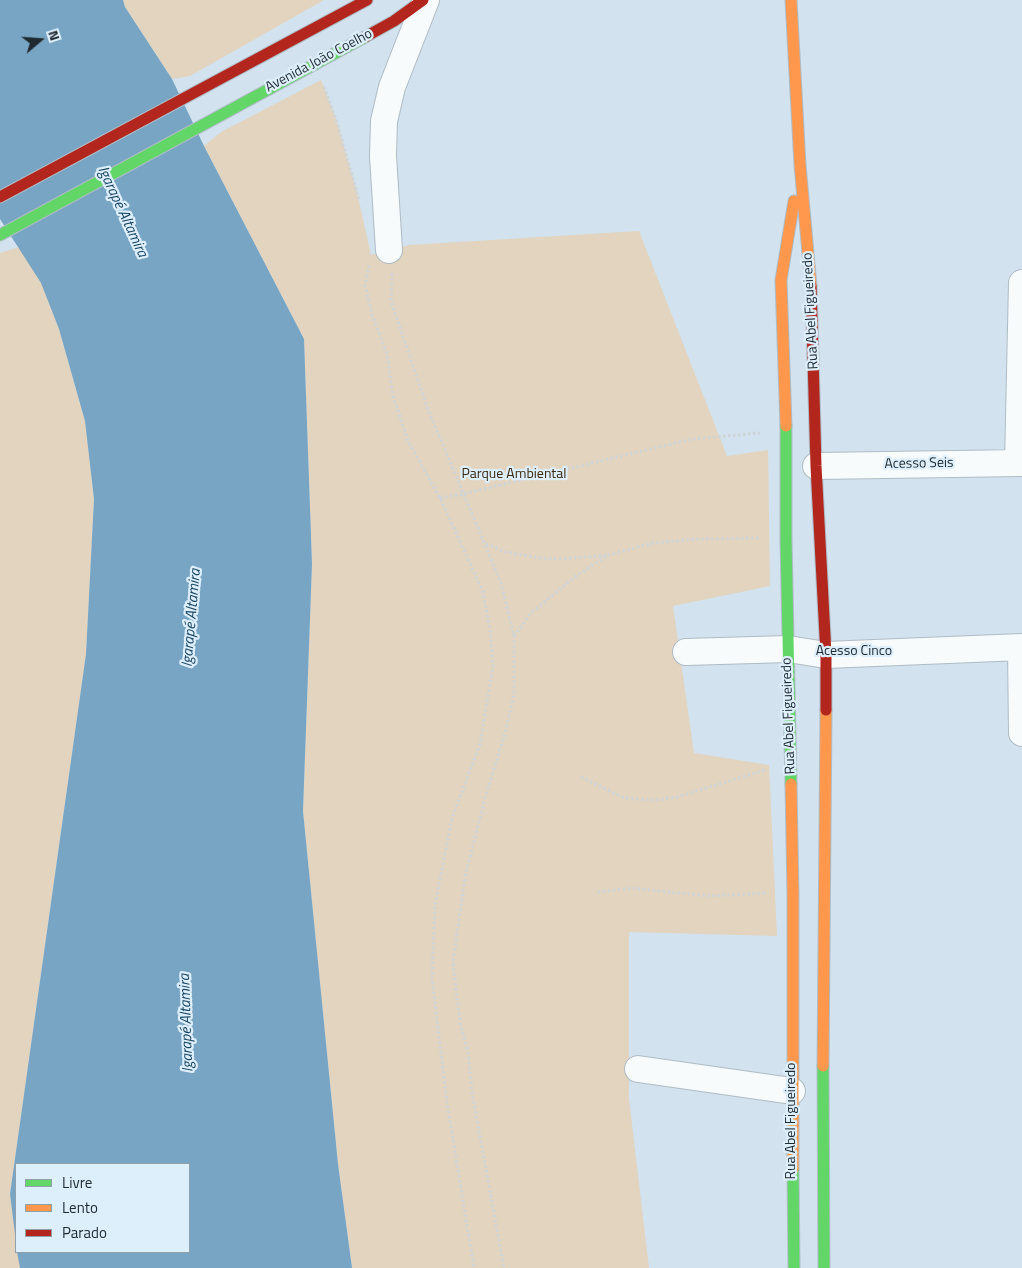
<!DOCTYPE html>
<html>
<head>
<meta charset="utf-8">
<style>
  body { margin:0 }
  #map { position:relative; width:1022px; height:1268px; overflow:hidden; background:#d2e2ee; font-family:"Titillium Web",sans-serif }
  canvas { display:block }
  .legend { position:absolute; left:15px; top:1163px; width:175px; height:90px; box-sizing:border-box; background:#deeffc; border:1px solid #91a0aa; margin:0; padding:6px 9px; list-style:none; font-size:15px; color:#1e2930 }
  .legend li { display:flex; align-items:center; gap:10px; height:25px }
  .legend b { width:25px; border:1px solid #91a0aa }
  .north { position:absolute; left:15px; top:15px; width:50px; height:50px; -webkit-text-stroke:4px #deeffc; paint-order:stroke; rotate:72deg; font-size:14px; font-weight:700; line-height:20px; text-align:center; color:#1e2930 }
  .north::after { content:''; display:block; margin:auto; width:18px; height:22px; background:#1e2930; clip-path:polygon(50% 0,100% 100%,50% 72%,0 100%) }
</style>
</head>
<body>
<div id="map">
<canvas width="1022" height="1268"></canvas>
<ul class="legend">
<li><b style="height:6px;background:#63d668"></b>Livre</li>
<li><b style="height:6px;background:#ff974d"></b>Lento</li>
<li><b style="height:6px;background:#b3261e"></b>Parado</li>
</ul>
<div class="north">N</div>
</div>
<script>
const ctx = document.querySelector('canvas').getContext('2d');
ctx.lineJoin = 'round';
function fill(path, color) {
  ctx.fillStyle = color;
  ctx.fill(path, 'evenodd');
}
function poly(rows) {
  const path = new Path2D();
  for (const r of rows) {
    path.moveTo(r[0], r[1]);
    for (let i = 2; i < r.length; i += 2) path.lineTo(r[i], r[i + 1]);
  }
  return path;
}
function strokePath(path, color, width, dash) {
  ctx.strokeStyle = color;
  ctx.lineWidth = width;
  ctx.lineCap = dash ? 'butt' : 'round';
  ctx.setLineDash(dash || []);
  ctx.stroke(path);
}
function drawText(font, color, halo, rows, align = 'center') {
  ctx.font = font + ' "Titillium Web",sans-serif';
  ctx.lineWidth = 4.5;
  ctx.setLineDash([]);
  ctx.textBaseline = 'middle';
  ctx.strokeStyle = halo;
  ctx.fillStyle = color;
  for (const [text, x, y, turn = 0] of rows) {
    ctx.save();
    ctx.translate(x, y);
    ctx.rotate((+turn || 0) * Math.PI / 180);
    ctx.textAlign = isNaN(turn) ? turn : align;
    if (halo) ctx.strokeText(text, 0, 0);
    ctx.fillText(text, 0, 0);
    ctx.restore();
  }
}
fill(poly([
  [123,0,324,0,190,76,172,79,125,7],
  [321,80,336,119,357,192,371,255,409,245,639,231,727,456,768,450,770,586,673,606,694,753,769,765,777,936,629,932,629,1099,649,1268,352,1268,338,1164,303,811,312,564,304,339,204,146,221,132],
  [19,247,41,283,59,329,85,421,94,499,86,654,10,1194,20,1268,0,1268,0,253]
]), '#e2d4bf');
fill(poly([
  [0,0,123,0,125,7,172,79,204,146,304,339,312,564,303,811,338,1164,352,1268,20,1268,17,1252,189,1252,189,1164,16,1164,16,1242,10,1194,86,654,94,499,85,421,59,329,41,283,0,219]
]), '#78a5c4');
const street = poly([
  [389,250,383,156,384,121,392,87,426,0],
  [1018,463,1022,283],
  [816,466,1022,463],
  [1021,647,1022,733],
  [686,652,788,649,826,655,1022,647],
  [638,1069,792,1091]
]);
const fast = poly([
  [0,235,365,37],
  [786,426,786,539,791,784],
  [823,1066,824,1268],
  [793,1169,794,1268]
]);
const slow = poly([
  [791,0,800,165,811,286],
  [786,426,781,280,794,201],
  [791,784,793,895,793,1169],
  [823,1066,826,710]
]);
const jam = poly([
  [365,37,394,21,423,0],
  [0,197,367,0],
  [811,286,816,466,826,655,826,710]
]);
strokePath(street, '#afbcc5', 28);
strokePath(fast, '#afbcc5', 13);
strokePath(slow, '#afbcc5', 13);
strokePath(jam, '#afbcc5', 13);
strokePath(poly([
  [324,87,336,119,359,200],
  [369,265,365,285,372,315,387,354,393,396,408,441,440,498,483,592,490,630,493,666,480,744,452,818,435,905,432,978,447,1103,474,1268],
  [392,273,391,301,427,407,501,583,514,636,514,694,506,730,485,798,465,877,453,962,460,1023,468,1053,472,1092,504,1268],
  [440,498,463,494,692,439,760,433],
  [486,544,506,552,540,558,562,559,607,555],
  [514,636,531,613,576,576,608,555,653,543,697,539,760,538],
  [581,777,622,797,635,799,656,800,677,797,765,770],
  [598,892,631,888,709,896,767,893]
]), '#cfd4d6', 3, [2.5, 2.5]);
strokePath(street, '#f8fbfc', 26);
strokePath(fast, '#63d668', 11);
strokePath(slow, '#ff974d', 11);
strokePath(jam, '#b3261e', 11);
drawText('14px', '#1e2930', '#deeffc', [
  ["Avenida João Coelho",319,61,-28],
  ["Rua Abel Figueiredo",811,311,-93],
  ["Acesso Seis",919,464,-1],
  ["Acesso Cinco",854,652],
  ["Rua Abel Figueiredo",789,716,-92],
  ["Rua Abel Figueiredo",792,1121,-90]
]);
drawText('14px', '#3a2810', '#deeffc', [
  ["Parque Ambiental",514,475]
]);
drawText('italic 15px', '#174461', '#deeffc', [
  ["Igarapé Altamira",122,212,65],
  ["Igarapé Altamira",192,618,-85],
  ["Igarapé Altamira",187,1023,-92]
]);
</script>
</body>
</html>
